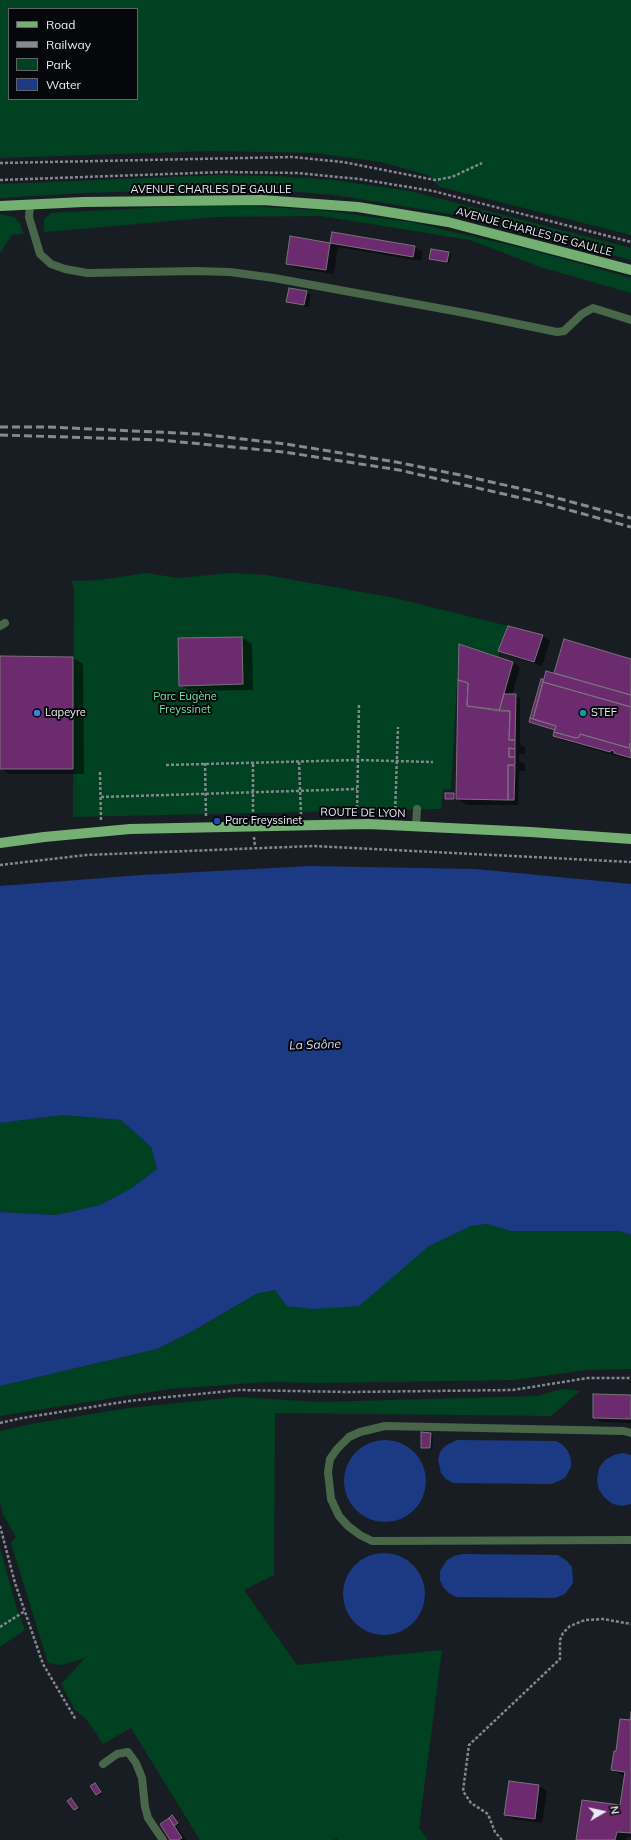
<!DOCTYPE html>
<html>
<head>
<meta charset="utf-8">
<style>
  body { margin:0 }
  #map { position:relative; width:631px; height:1840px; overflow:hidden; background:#181d24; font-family:Mulish,sans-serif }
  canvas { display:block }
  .legend { position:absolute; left:8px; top:8px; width:130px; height:92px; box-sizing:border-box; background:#06070a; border:1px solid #616367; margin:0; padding:5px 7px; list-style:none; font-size:12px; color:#e9edf2 }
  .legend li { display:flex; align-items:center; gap:8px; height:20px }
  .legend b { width:20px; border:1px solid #616367 }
  .north { position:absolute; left:583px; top:1792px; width:40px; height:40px; -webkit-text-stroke:3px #06070a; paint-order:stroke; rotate:81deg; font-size:11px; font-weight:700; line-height:16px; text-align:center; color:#e9edf2 }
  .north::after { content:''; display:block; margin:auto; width:14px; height:18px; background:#e9edf2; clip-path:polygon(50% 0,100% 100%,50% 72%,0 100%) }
</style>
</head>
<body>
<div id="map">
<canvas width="631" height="1840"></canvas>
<ul class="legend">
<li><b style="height:5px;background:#73b071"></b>Road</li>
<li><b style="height:5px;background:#878b91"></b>Railway</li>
<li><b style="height:11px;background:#004121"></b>Park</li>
<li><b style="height:11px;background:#1c3a83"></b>Water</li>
</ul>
<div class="north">N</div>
</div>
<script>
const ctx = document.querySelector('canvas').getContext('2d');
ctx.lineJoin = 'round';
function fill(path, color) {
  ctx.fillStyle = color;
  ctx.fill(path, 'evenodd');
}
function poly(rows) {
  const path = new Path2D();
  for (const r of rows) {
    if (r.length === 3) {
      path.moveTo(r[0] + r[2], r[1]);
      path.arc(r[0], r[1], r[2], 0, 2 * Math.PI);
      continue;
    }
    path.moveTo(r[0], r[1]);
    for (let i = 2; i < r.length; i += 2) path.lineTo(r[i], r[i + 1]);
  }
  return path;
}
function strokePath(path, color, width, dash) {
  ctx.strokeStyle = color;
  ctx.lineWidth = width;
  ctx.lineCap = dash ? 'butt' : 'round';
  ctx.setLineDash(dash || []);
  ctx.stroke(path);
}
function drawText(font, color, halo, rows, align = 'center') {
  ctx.font = font + ' Mulish,sans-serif';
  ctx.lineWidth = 4;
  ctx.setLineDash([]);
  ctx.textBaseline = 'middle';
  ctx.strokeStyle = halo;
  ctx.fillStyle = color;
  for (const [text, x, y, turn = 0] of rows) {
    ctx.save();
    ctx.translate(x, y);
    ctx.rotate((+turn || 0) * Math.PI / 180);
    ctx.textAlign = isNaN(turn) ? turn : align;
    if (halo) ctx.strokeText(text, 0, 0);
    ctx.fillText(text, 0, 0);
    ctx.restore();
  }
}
fill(poly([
  [0,0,631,0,631,235,440,187,428,175,381,162,314,153,211,151,0,158],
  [9,9,137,9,137,99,9,99],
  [219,175,276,176,333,180,410,191,631,248,631,260,468,217,335,195,262,189,219,189,84,193,0,198,0,184],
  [184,206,252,206,318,210,411,222,535,251,631,278,631,293,543,268,470,240,321,216,218,217,44,232,44,219,51,213],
  [0,214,14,217,20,223,24,234,12,235,0,253],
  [146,573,178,578,231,573,266,575,395,598,508,626,498,656,459,644,451,789,443,790,441,809,73,817,74,589,72,581,99,580],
  [63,1115,121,1120,151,1147,157,1169,132,1188,100,1205,56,1215,0,1212,0,1123],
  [487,1224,511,1231,620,1231,631,1235,631,1369,587,1370,513,1380,321,1383,267,1382,169,1389,0,1416,0,1386,157,1349,193,1331,256,1294,405,1265,429,1246,471,1226],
  [562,1389,580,1391,551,1416,275,1413,274,1575,244,1590,297,1665,442,1650,419,1828,428,1840,338,1840,337,1838,333,1840,200,1840,131,1728,103,1744,87,1720,75,1710,61,1684,85,1658,61,1665,48,1663,11,1543,16,1537,3,1514,0,1503,0,1431,31,1424,128,1408,239,1397,318,1402,537,1396],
  [0,1548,16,1606,25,1630,0,1647]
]), '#004121');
fill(poly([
  [310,866,475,869,631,884,631,1235,620,1231,511,1231,487,1224,471,1226,429,1246,359,1306,313,1309,287,1306,275,1290,256,1294,193,1331,157,1349,0,1386,0,1212,56,1215,100,1205,132,1188,157,1169,151,1147,121,1120,63,1115,0,1123,0,886,142,875],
  [457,1440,556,1441,563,1445,568,1451,571,1459,571,1467,565,1478,552,1484,453,1483,446,1479,441,1473,438,1460,440,1452,445,1446],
  [385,1481,41],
  [623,1453,631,1455,631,1504,622,1506,613,1504,605,1498,599,1490,597,1480,599,1468,605,1460,614,1455],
  [384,1594,41],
  [462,1554,558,1555,567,1561,572,1567,573,1583,565,1594,555,1598,456,1597,449,1593,443,1587,440,1580,440,1571,447,1560,454,1556]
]), '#1c3a83');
fill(poly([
  [333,234,415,247,423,252,421,261,338,247,334,274,294,268,287,263,291,237,331,244],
  [449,253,451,254,449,263,430,259],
  [306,292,311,295,309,307,292,304,287,301],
  [508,627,543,636,550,641,542,666,507,655,500,650],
  [242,638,252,644,253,690,191,691,180,685],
  [564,640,631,660,631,760,562,740,554,735,556,730,542,680,544,681,554,674],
  [0,657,73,658,83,664,84,774,10,774,0,768],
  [512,662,520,667,512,695,520,698,520,744,525,747,525,754,519,754,519,761,525,764,525,771,519,771,518,805,467,805,456,798,449,799,446,798,453,794,457,796],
  [631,1396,631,1423,601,1422,594,1418],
  [431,1434,433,1435,432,1449,424,1449,422,1447],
  [631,1720,631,1837,627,1837,626,1840,577,1840,621,1806,625,1776,612,1770,617,1753],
  [95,1784,102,1794,99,1796,91,1786],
  [539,1786,547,1791,542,1823,513,1819,505,1815],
  [71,1799,80,1809,77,1811,69,1801],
  [173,1816,179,1824,177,1827,186,1840,171,1840]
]), '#0007');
const building = poly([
  [332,232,415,246,413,257,330,243,332,232],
  [290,236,330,243,326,270,286,264,290,236],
  [431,249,449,252,447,262,429,259,431,249],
  [289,288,307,291,304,305,286,302,289,288],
  [508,626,543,635,534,662,498,651,508,626],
  [242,637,243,684,179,686,178,638,242,637],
  [564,639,631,659,631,695,554,673,564,639],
  [459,644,513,662,499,711,467,706,468,683,458,680,459,644],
  [0,656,73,657,73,769,0,769,0,656],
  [546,671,631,695,631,707,543,682,546,671],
  [541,679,543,679,543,682,533,719,530,718,541,679],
  [458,680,468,683,467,706,510,711,509,740,515,740,515,749,509,748,509,757,515,757,515,765,508,765,508,800,456,799,458,680],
  [543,682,631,707,631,743,629,748,580,734,579,737,576,738,554,732,556,726,533,719,543,682],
  [504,694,516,694,515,740,509,740,510,711,499,711,504,694],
  [530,718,556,726,555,730,529,722,530,718],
  [554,732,576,738,579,737,580,734,629,748,630,743,631,758,614,753,614,751,611,750,610,752,553,736,554,732],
  [509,748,515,749,515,757,509,757,509,748],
  [508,765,515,766,514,800,508,800,508,765],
  [445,793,454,793,454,799,445,799,445,793],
  [593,1394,631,1395,631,1419,593,1418,593,1394],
  [421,1432,431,1433,430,1448,421,1448,421,1432],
  [631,1712,631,1833,617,1832,615,1840,576,1840,582,1800,620,1805,625,1772,611,1770,614,1751,616,1751,620,1719,630,1720,631,1712],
  [509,1781,539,1785,535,1819,504,1815,509,1781],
  [95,1783,101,1792,96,1795,90,1786,95,1783],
  [71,1798,78,1808,74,1810,67,1801,71,1798],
  [172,1815,178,1823,174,1826,169,1818,172,1815],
  [169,1818,182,1838,178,1840,170,1840,160,1824,169,1818]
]);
fill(building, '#6c2b6f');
strokePath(building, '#7a727a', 1);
strokePath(poly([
  [0,163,292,157,343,162,435,180,452,177,482,163],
  [0,180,224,172,297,173,359,179,433,191,631,242],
  [299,762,301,815],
  [205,763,206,816],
  [253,764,253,816],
  [166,765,357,760,433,762],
  [100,772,101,820],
  [101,797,357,789],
  [357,813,359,703],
  [395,814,398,727],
  [254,837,255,847],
  [0,865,86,855,313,846,631,862],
  [0,1423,22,1418,129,1401,239,1390,349,1392,513,1390,588,1378,631,1378],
  [0,1526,15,1583,43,1664,76,1720],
  [0,1627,25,1611],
  [502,1840,495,1832,488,1814,471,1803,463,1791,469,1745,560,1659,560,1640,563,1633,570,1626,585,1620,603,1619,631,1624]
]), '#84888e', 2.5, [3, 2]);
strokePath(poly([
  [30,205,29,217,40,254,51,264,65,269,87,273,196,271,230,272,274,278,465,313,557,332,564,331,582,314,593,308,631,320],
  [0,626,5,623],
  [416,826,417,809],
  [631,1433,624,1431,385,1426,360,1432,349,1437,337,1449,330,1459,328,1472,331,1499,339,1516,348,1526,360,1535,372,1541,631,1540],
  [103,1764,117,1754,128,1752,136,1763,142,1778,145,1807,148,1818,163,1840]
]), '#496648', 8);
strokePath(poly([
  [0,206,83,202,262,200,358,207,448,222,631,270],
  [0,843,44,837,130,829,368,824,531,832,631,839]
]), '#73b071', 10);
strokePath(poly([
  [0,427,48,427,199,434,286,444,396,462,465,476,531,491,631,518],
  [0,435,160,440,284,452,399,470,543,503,631,527]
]), '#878b91', 3, [8, 4]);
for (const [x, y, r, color] of [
  [37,713,4,"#3f7fe0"],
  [583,713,4,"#0f9aa8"],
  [217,821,4,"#1a4fb4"]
]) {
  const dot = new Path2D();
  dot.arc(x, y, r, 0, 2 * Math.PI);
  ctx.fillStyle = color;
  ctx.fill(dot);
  strokePath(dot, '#06070a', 1.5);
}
drawText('11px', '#e9edf2', '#06070a', [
  ["AVENUE CHARLES DE GAULLE",211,190],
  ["AVENUE CHARLES DE GAULLE",534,232,15],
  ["ROUTE DE LYON",363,813,1]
]);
drawText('11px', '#68eb9f', '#06070a', [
  ["Parc Eugène",185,697],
  ["Freyssinet",185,710]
]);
drawText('11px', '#e9edf2', '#06070a', [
  ["Lapeyre",45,713],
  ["STEF",591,713],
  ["Parc Freyssinet",225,821]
], 'left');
drawText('italic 12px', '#d3def3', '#06070a', [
  ["La Saône",315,1045,-2]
]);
</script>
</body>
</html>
